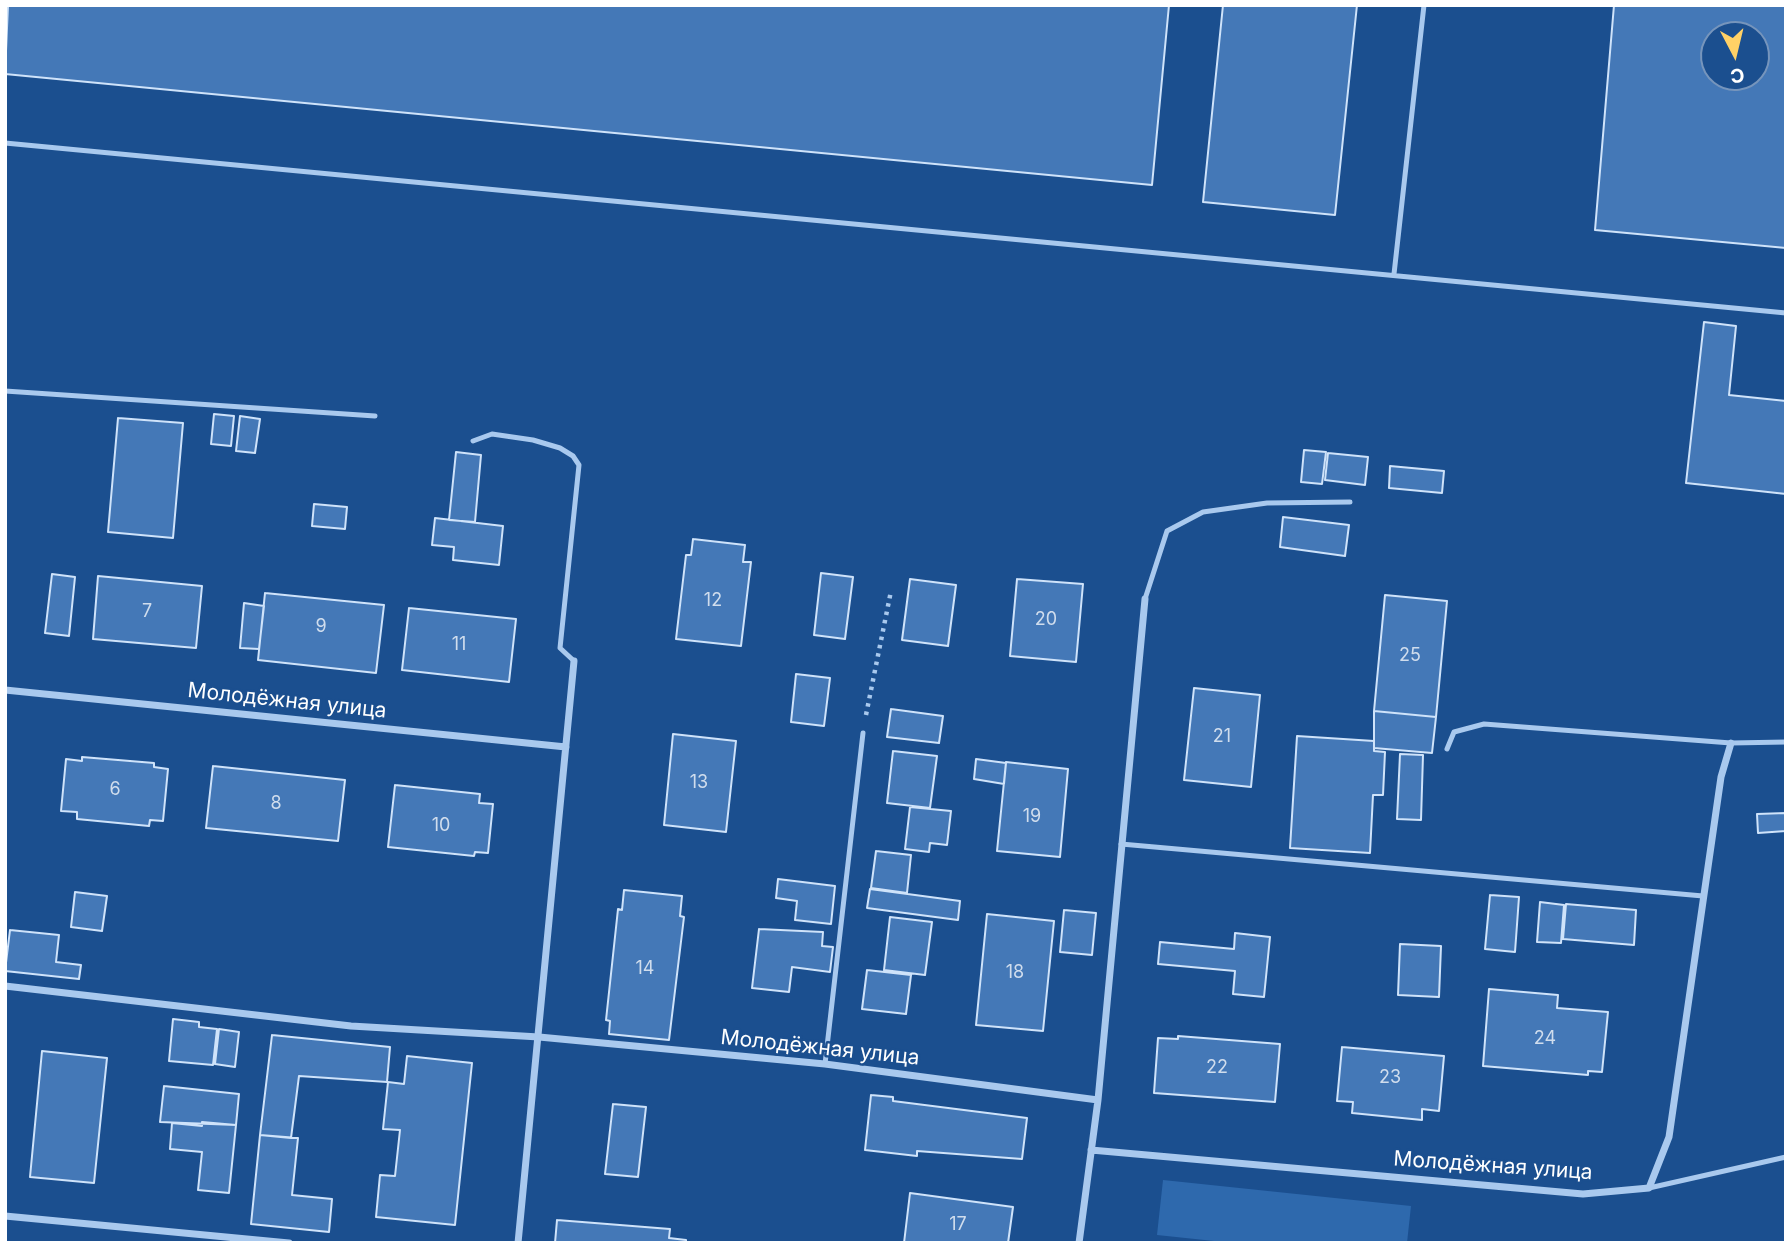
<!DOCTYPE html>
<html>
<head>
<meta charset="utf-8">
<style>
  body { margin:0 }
  #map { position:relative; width:1791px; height:1248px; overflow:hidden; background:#1b4f8f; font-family:Inter,sans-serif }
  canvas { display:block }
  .frame { position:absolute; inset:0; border:7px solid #fff; pointer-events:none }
  .north { position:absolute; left:1700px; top:21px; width:70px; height:70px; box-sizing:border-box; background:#1b4f8f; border:2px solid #7695bc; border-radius:50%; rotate:173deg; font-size:19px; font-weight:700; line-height:28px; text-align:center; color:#fff }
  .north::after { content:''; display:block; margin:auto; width:24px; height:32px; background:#ffd166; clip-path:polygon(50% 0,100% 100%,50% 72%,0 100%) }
</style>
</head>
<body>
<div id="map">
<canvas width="1791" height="1248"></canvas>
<div class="frame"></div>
<div class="north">С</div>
</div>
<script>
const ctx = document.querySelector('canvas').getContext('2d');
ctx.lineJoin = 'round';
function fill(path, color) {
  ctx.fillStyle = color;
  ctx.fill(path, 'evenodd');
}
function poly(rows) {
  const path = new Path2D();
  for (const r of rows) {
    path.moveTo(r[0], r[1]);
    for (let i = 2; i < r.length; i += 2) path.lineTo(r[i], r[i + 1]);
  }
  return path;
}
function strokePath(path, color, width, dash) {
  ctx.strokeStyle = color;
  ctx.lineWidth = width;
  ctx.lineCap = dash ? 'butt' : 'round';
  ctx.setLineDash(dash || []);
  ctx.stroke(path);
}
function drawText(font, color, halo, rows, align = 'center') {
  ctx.font = font + ' Inter,sans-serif';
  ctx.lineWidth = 5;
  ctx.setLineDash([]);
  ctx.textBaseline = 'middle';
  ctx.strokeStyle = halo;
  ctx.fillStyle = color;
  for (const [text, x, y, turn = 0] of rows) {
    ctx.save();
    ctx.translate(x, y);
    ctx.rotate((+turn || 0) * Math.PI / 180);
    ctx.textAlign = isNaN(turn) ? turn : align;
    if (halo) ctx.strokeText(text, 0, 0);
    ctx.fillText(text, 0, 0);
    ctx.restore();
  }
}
fill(poly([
  [1163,1180,1411,1206,1407,1243,1233,1243,1157,1235]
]), '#2e69ad');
const building = poly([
  [8,5,1169,5,1152,185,5,74,8,5],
  [1223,5,1357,5,1335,215,1203,202,1223,5],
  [1614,5,1786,5,1786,248,1595,230,1614,5],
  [1714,35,1756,35,1756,77,1714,77,1714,35],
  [1704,322,1736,326,1729,395,1786,401,1786,494,1686,483,1704,322],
  [214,414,234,416,231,446,211,444,214,414],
  [240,416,260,419,255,453,236,451,240,416],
  [118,418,183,423,173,538,108,532,118,418],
  [1304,450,1326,452,1322,484,1301,482,1304,450],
  [456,452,481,455,475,522,449,520,456,452],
  [1328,453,1368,457,1365,485,1325,480,1328,453],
  [1390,466,1444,471,1442,493,1389,488,1390,466],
  [314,504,347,507,345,529,312,526,314,504],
  [1283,517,1349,525,1345,556,1280,547,1283,517],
  [435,518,503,526,499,565,453,560,454,547,432,545,435,518],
  [693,539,745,545,743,562,751,562,741,646,676,639,686,555,691,555,693,539],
  [821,573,853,577,845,639,814,635,821,573],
  [52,574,75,577,69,636,45,633,52,574],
  [98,576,202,586,196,648,93,639,98,576],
  [910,579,956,585,948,646,902,640,910,579],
  [1017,579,1083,584,1076,662,1010,656,1017,579],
  [265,593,384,605,376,673,258,660,265,593],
  [1385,595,1447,601,1436,717,1374,711,1385,595],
  [244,603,264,606,259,649,240,648,244,603],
  [409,608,516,619,509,682,402,670,409,608],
  [796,674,830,678,824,726,791,722,796,674],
  [1194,688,1260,695,1251,787,1184,780,1194,688],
  [891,709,943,716,939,743,887,737,891,709],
  [1374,711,1436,717,1432,753,1374,748,1374,711],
  [673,734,736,741,726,832,664,825,673,734],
  [1297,736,1374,741,1374,751,1385,752,1383,795,1373,795,1370,853,1290,848,1297,736],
  [893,751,937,756,930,808,887,803,893,751],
  [1400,754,1423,755,1421,820,1397,819,1400,754],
  [82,757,154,763,154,767,168,769,163,821,150,820,149,826,77,819,77,812,61,811,66,759,82,761,82,757],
  [976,759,1006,763,1004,784,974,779,976,759],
  [1006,762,1068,769,1060,857,997,851,1006,762],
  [213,766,345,780,338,841,206,828,213,766],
  [395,785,480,794,479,803,493,804,488,853,475,852,474,856,388,847,395,785],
  [910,807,951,811,947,845,930,843,929,852,905,849,910,807],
  [1786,813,1786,831,1758,833,1757,814,1786,813],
  [876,851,911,855,907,893,871,888,876,851],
  [778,879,835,886,831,924,795,920,797,901,776,898,778,879],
  [870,889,960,901,958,920,867,908,870,889],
  [624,890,682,896,680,916,684,917,669,1040,609,1034,610,1021,606,1020,618,909,622,910,624,890],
  [75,892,107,896,102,931,71,927,75,892],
  [1490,895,1519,897,1515,952,1485,949,1490,895],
  [1540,902,1564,905,1561,943,1537,942,1540,902],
  [1566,904,1636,910,1634,945,1563,939,1566,904],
  [1064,910,1096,913,1092,955,1060,952,1064,910],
  [987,914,1054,921,1043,1031,976,1025,987,914],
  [890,917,932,922,925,975,884,970,890,917],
  [759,929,823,932,822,946,833,947,830,972,792,967,789,992,752,988,759,929],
  [10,930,59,935,56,962,81,965,79,979,5,971,10,930],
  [1235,933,1270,937,1264,997,1233,994,1235,971,1158,964,1160,942,1234,949,1235,933],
  [1400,944,1441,946,1439,997,1398,995,1400,944],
  [867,970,911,975,906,1014,862,1009,867,970],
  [1489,989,1558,995,1557,1008,1608,1012,1602,1072,1588,1071,1588,1075,1483,1066,1489,989],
  [173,1019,199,1022,199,1027,217,1029,213,1065,169,1061,173,1019],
  [219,1029,239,1032,235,1067,215,1064,219,1029],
  [272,1035,390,1047,387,1082,299,1076,291,1138,260,1135,272,1035],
  [1178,1036,1280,1044,1275,1102,1154,1093,1158,1038,1178,1039,1178,1036],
  [1342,1047,1444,1056,1439,1111,1422,1109,1422,1120,1352,1113,1353,1102,1337,1101,1342,1047],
  [42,1051,107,1058,94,1183,30,1177,42,1051],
  [407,1056,472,1063,455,1225,376,1217,380,1175,395,1176,400,1130,383,1129,388,1082,404,1084,407,1056],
  [164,1086,239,1094,236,1125,160,1122,164,1086],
  [871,1095,893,1097,893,1101,1027,1118,1022,1159,917,1151,917,1156,865,1150,871,1095],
  [613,1104,646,1107,638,1177,605,1174,613,1104],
  [202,1122,236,1125,229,1193,198,1190,202,1152,170,1149,172,1123,202,1126,202,1122],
  [260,1135,298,1138,292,1195,332,1199,329,1232,251,1224,260,1135],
  [910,1193,1013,1207,1008,1243,904,1243,910,1193],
  [557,1220,670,1229,669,1238,686,1240,686,1243,555,1243,557,1220]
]);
fill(building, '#4478b7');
strokePath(building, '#cfe3fa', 2);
strokePath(poly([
  [866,715,891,591]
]), '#a9c9ee', 4.5, [3.5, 5]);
strokePath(poly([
  [5,143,1786,313],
  [1394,274,1424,5],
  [5,391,375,416],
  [473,441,492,434,533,440,560,448,573,456,579,465,560,648,574,661],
  [1145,599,1167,531,1203,512,1267,503,1350,502],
  [1447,749,1454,732,1484,724,1731,743,1786,742],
  [1121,844,1703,896],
  [825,1064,863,733],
  [1649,1188,1786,1157]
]), '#a9c9ee', 5);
strokePath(poly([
  [5,690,566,747],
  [5,986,351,1026,539,1037,825,1064,1098,1100],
  [1091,1150,1583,1194,1649,1188,1669,1137,1721,777,1731,743],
  [5,1216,289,1243],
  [518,1243,574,661],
  [1079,1243,1098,1100,1145,599]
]), '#a9c9ee', 7);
drawText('18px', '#d0dded', null, [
  ["12",713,601],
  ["7",147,612],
  ["20",1046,620],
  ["9",321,627],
  ["11",459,645],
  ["25",1410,656],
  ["21",1222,737],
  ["13",699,783],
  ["6",115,790],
  ["8",276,804],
  ["19",1032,817],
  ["10",441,826],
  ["14",645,969],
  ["18",1015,973],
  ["24",1545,1039],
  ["22",1217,1068],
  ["23",1390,1078],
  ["17",958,1225]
]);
drawText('21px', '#fff', '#1b4f8f', [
  ["Молодёжная улица",287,701,6],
  ["Молодёжная улица",820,1048,6],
  ["Молодёжная улица",1493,1166,4]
]);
</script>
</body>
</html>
